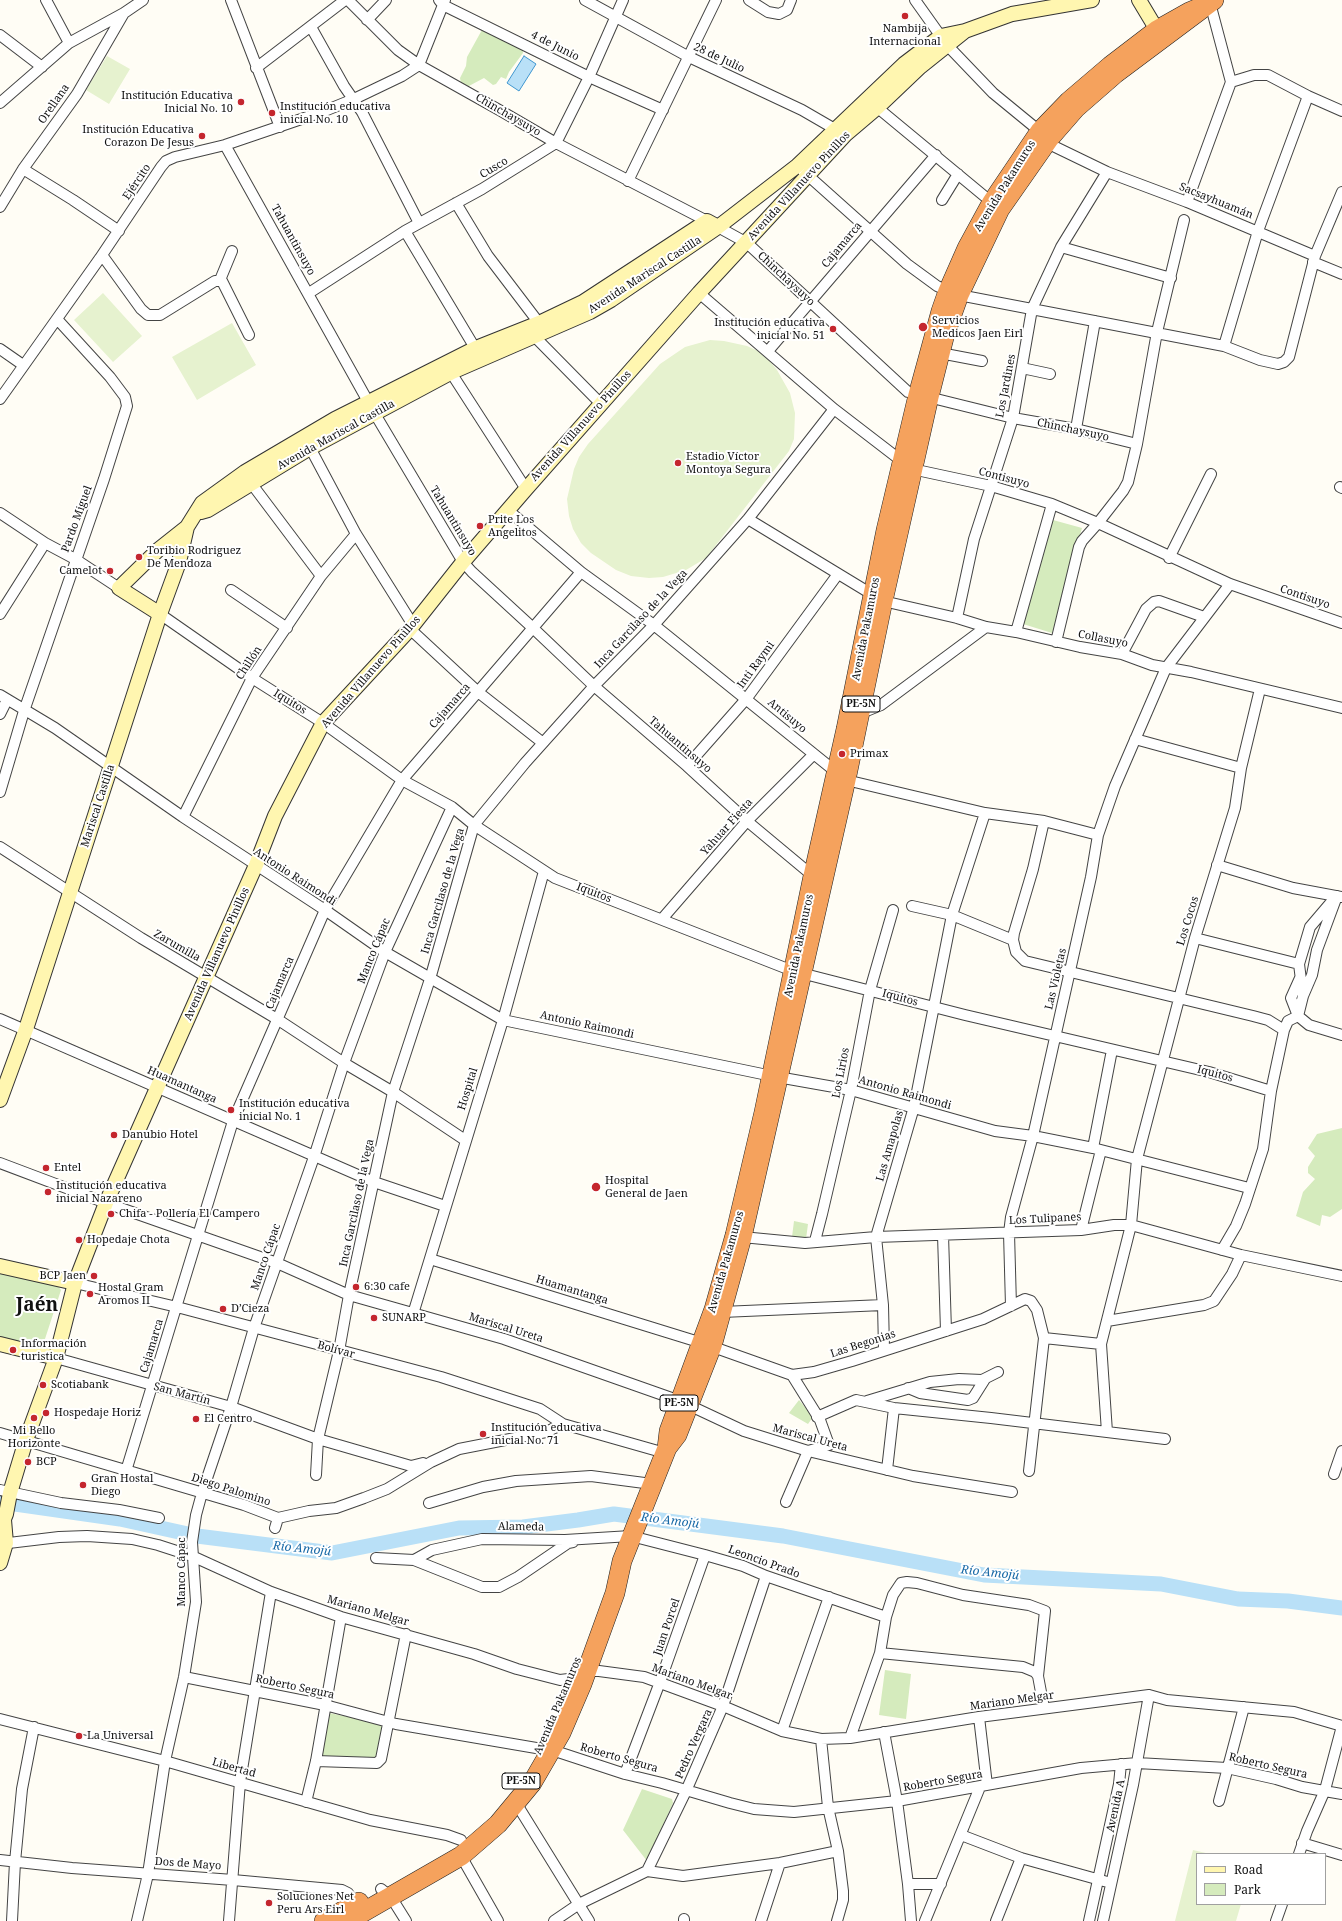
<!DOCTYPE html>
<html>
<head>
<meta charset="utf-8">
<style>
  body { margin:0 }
  #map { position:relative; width:1342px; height:1921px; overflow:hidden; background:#fffdf5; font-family:"Noto Serif",serif }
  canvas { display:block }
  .legend { position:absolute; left:1196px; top:1853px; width:130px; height:52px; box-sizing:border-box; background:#fff; border:1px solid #a0a0a0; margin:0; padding:5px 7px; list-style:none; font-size:12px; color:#111 }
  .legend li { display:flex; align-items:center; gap:8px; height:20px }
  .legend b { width:20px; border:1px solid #a0a0a0 }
</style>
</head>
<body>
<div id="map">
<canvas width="1342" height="1921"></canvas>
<ul class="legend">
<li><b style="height:5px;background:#fff6b0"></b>Road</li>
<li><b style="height:11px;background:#d5ebbd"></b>Park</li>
</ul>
</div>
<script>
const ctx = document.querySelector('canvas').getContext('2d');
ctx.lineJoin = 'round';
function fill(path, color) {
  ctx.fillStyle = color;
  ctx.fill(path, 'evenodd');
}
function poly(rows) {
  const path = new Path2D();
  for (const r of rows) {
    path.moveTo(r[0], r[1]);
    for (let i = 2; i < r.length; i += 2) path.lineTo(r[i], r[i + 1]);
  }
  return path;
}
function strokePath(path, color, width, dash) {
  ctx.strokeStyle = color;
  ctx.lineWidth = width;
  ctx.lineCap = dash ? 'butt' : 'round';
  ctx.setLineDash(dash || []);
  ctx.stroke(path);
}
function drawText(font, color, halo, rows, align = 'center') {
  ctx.font = font + ' "Noto Serif",serif';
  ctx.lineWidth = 4;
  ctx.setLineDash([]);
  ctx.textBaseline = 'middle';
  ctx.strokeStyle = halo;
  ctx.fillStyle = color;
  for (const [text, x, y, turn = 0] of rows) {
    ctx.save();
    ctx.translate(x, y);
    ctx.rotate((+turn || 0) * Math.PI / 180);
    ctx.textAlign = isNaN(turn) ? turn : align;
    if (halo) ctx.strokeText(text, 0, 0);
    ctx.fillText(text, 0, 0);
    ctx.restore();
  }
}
fill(poly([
  [483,28,523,50,523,53,509,72,506,79,501,77,496,84,493,85,484,78,467,87,461,83,460,78,466,66,467,57],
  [1053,520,1082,528,1052,633,1023,624],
  [1342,1128,1342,1209,1330,1217,1322,1215,1320,1226,1296,1216,1303,1192,1315,1179,1308,1173,1308,1167,1315,1156,1308,1148,1317,1134],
  [794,1221,808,1224,806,1239,792,1237],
  [0,1270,58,1286,61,1290,43,1345,41,1347,0,1337],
  [799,1400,813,1417,808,1424,789,1413],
  [885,1670,911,1674,906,1719,879,1715],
  [329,1713,383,1724,376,1758,320,1757],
  [642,1789,672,1799,673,1803,647,1861,623,1830]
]), '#d5ebbd');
fill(poly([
  [107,56,130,69,109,104,86,90],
  [103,293,142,336,113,362,74,320],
  [232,323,256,365,197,400,172,357],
  [710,340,724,341,747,346,758,351,769,360,777,370,790,393,795,413,794,439,789,451,706,558,686,570,663,577,649,578,631,576,616,570,591,553,581,543,573,529,569,516,567,499,574,469,579,457,588,444,660,364,685,347],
  [1193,1850,1210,1854,1197,1854,1197,1904,1241,1904,1236,1921,1175,1921]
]), '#e6f2cf');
const water = poly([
  [524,56,536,64,519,91,507,83,524,56]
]);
fill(water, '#b9e0f7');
strokePath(water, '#3f96cf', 1);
strokePath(poly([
  [0,1502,120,1519,197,1536,332,1553,459,1528,523,1527,578,1520,614,1514,783,1536,984,1575,1161,1584,1238,1599,1288,1601,1342,1608]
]), '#b9e0f7', 15);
const street = poly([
  [46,0,69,43],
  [231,0,280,127],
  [348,0,398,50,419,65,501,111,556,143,707,221],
  [439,0,443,5,589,77,663,110],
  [585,0,689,57,802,110,840,132],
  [749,0,768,12,779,14,787,10,791,0],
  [915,0,947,45,993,93,1043,134],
  [1210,3,1231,82],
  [367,20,386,0],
  [311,27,344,86,362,112,419,223],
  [0,35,42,67],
  [419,65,445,0],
  [256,68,345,0],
  [0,103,69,43,124,13,143,0],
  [873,104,995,205],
  [1045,142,1107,172,1187,202,1315,256,1342,192],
  [225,145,375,414,463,562,472,572,534,629,594,686,687,766,747,821,813,876],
  [23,169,73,200,119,231],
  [803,171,907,264,937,286,948,291,959,295,1224,346,1260,360,1278,364,1284,362,1289,357,1315,256],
  [628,181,716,0],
  [942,200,958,174],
  [1187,202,1231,82,1254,75,1268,75,1308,96,1342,111],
  [456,203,488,256,539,323,535,337,601,404],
  [0,207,23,169,77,94,124,13],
  [718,227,747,243,908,392,1013,418,1076,429,1137,444],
  [405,231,478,353],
  [1061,247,1171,278],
  [102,255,141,309,148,315,160,315,215,281,222,281,249,335],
  [1313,262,1342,274],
  [220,280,232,251],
  [309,293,405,231,482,189,556,143,589,77,623,0],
  [699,293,834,409,912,469,991,486,1052,504,1098,523,1230,584,1342,623],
  [1224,346,1258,231,1308,96],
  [0,349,23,365],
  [768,351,936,155],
  [940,353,982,361],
  [448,368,526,489],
  [1022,368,1050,374],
  [0,399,100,258,161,167,166,161,175,157,225,145,322,112,354,99,402,76,419,65],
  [1076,429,1095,321],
  [307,442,356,534,413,625],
  [248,479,321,576],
  [1340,487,1342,488],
  [509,511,581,572,654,625,846,780,985,813,1044,821,1098,835],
  [0,513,45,543,75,559,119,588],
  [748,519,883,601,957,618,986,627,1016,632,1080,647,1122,654,1152,665,1191,672,1342,708],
  [1169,558,1211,474],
  [231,590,287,628],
  [0,614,45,543],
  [160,614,252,678,323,723,402,780,452,807,474,825,555,878,793,971,965,1015,1209,1072,1271,1091],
  [957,618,974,539,1013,418,1032,309,1061,247,1107,172],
  [410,629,478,692,543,743],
  [1016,632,1052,504],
  [1056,642,1079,547,1082,541,1098,523,1123,491,1128,482,1137,444,1157,332,1184,220],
  [1122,654,1146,609,1154,602,1159,601,1204,617],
  [0,695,55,728,183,817,325,910,385,952,503,1020,772,1076,851,1090,995,1131,1033,1136,1093,1148,1249,1188],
  [0,714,7,700],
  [859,714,881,705,986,627],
  [1135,739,1241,768],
  [687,766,747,698,838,574],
  [0,792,24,711,104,479,127,406,125,397,110,377,57,319],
  [183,817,252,678,321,576,356,534],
  [1044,821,1033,869,1014,933,1013,940,1016,952,1025,961,1253,1016,1268,1020,1284,1030],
  [0,847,141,938,277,1019,344,1063,393,1092,465,1140],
  [1217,865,1293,888,1342,897],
  [912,906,952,915,1013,940],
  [662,919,747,821,814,754],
  [1195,938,1299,964,1303,996],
  [1299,964,1310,927,1333,900],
  [1300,978,1291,998,1298,1016,1309,1025,1342,1035],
  [1298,1016,1303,996,1312,975,1317,950,1337,896],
  [0,1019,374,1182,445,1206],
  [1093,1148,1112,1050],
  [0,1163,106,1203,277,1263,349,1295,504,1339,680,1401,744,1431,808,1451,913,1476,1012,1492],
  [1081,1230,1101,1150],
  [943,1235,946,1331],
  [742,1237,805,1243,876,1237,1081,1230,1114,1225,1131,1225,1241,1255,1342,1276],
  [815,1241,822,1214,851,1090,870,990,893,910],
  [1222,1250,1236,1226,1245,1204,1263,1149,1271,1091,1284,1030,1288,1021,1298,1016],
  [430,1259,702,1343,792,1375,814,1372,852,1361,983,1319,1025,1299,1031,1301,1037,1310,1044,1338,1029,1471],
  [75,1283,177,1307,441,1377,540,1409,563,1424,665,1453],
  [1011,1306,1009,1233,1011,1217,1033,1136,1091,877,1098,835,1115,786,1166,668,1230,584],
  [722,1312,883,1305],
  [413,1314,503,1020,544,871],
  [1107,1321,1204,1305,1214,1301,1232,1274,1241,1255],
  [1044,1338,1101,1344],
  [884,1349,883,1305,876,1237,914,1107,952,915,985,813],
  [56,1358,231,1407,318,1439,411,1466,423,1463],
  [908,1388,920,1393,968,1400,973,1398,985,1379],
  [867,1401,930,1382,959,1379,982,1380,998,1372],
  [817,1417,856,1400,894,1408,991,1418,1165,1439],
  [1107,1432,1101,1344,1131,1225,1137,1159,1195,938,1235,808,1241,768,1260,689],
  [0,1433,244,1505,278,1518,309,1511,336,1508,364,1498,387,1489,431,1462,459,1449,546,1432,563,1424],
  [887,1470,894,1408],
  [126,1471,233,1121,325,910,402,780,581,572],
  [1334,1474,1342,1451],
  [316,1475,318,1439,339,1351,349,1295,393,1092,430,979,474,825,525,763,594,686,654,625,748,519,834,409],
  [0,1490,61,1503,119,1510,159,1518],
  [786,1502,808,1451,829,1445,820,1420,792,1375],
  [429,1503,483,1487,516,1481,591,1476,652,1484],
  [275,1528,278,1518],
  [0,1544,59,1537,87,1536,132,1539,158,1545,192,1556,271,1592,341,1617,474,1654,517,1669,560,1680,577,1678,592,1671,599,1671,644,1677,723,1706,782,1731,821,1739,850,1738,979,1717,1149,1695,1167,1700,1294,1712,1342,1726],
  [376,1558,414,1560,482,1587,499,1587,518,1577,568,1543,573,1542],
  [414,1560,432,1550,482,1539,565,1540,631,1536,705,1555,743,1566,766,1576,886,1617],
  [880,1653,1023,1667,1035,1672,1038,1676,1044,1708],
  [184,1677,325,1705,396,1724,542,1749],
  [979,1717,987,1785],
  [0,1719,165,1761,370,1820,447,1835,461,1840],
  [782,1731,829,1597],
  [884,1732,897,1801,908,1884,911,1921],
  [850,1738,880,1653,886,1617,893,1595,901,1583,907,1582,917,1583,963,1595,1029,1605,1045,1611,1038,1676],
  [821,1739,828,1807,838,1851,843,1891,843,1900,837,1921],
  [552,1750,625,1774,662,1783,730,1803,754,1809,794,1812,897,1801,1081,1768,1137,1763,1227,1768,1276,1779,1302,1787,1342,1794],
  [316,1761,377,1763,381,1759,406,1634],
  [625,1774,660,1682,705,1555],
  [1219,1801,1244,1707],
  [306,1802,316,1761,341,1617],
  [516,1803,589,1921],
  [961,1835,1021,1858,1111,1883],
  [1302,1843,1342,1855],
  [1299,1854,1307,1831,1325,1790,1342,1726],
  [461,1856,498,1921],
  [0,1860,72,1868,233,1880,342,1890,348,1893,356,1907],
  [647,1871,686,1791,723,1706,766,1576],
  [647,1871,683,1876,780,1863,838,1851],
  [908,1884,941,1884],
  [381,1889,391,1897,406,1921],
  [12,1921,15,1862,22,1789,34,1727],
  [137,1921,148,1874,165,1761,184,1677,196,1602,192,1542,196,1515,202,1493,231,1407,254,1328,314,1157,344,1063,385,952,452,807],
  [229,1921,240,1782,271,1592],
  [554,1921,579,1904,647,1871],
  [684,1921,684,1919],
  [761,1921,780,1863],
  [925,1921,980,1787],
  [996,1921,1021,1858],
  [1089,1921,1119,1784,1121,1764],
  [1103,1921,1133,1785,1149,1695],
  [1276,1921,1282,1904]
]);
const secondary = poly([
  [1139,0,1157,30],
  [201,512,208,510,310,448,452,372,590,312,611,300,718,227,797,166,904,64,941,36,965,31,1012,14,1092,0],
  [160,614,119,588,158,550,187,527],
  [0,1100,26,1029,160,614,179,562,187,527,202,503,245,472,335,419,476,348,539,323,583,302,707,221,718,227],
  [0,1266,75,1283],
  [0,1344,56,1358],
  [0,1529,6,1514,10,1493,26,1440,56,1358,75,1283,106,1203,256,865,275,816,323,723,410,629,463,562,526,489,699,293,845,135,878,107,920,67,965,31],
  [0,1563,6,1543,4,1520]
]);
const highway = poly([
  [1210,3,1189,12,1157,30,1110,66,1069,101,1040,131,992,202,967,248,948,291,941,311,918,395,886,530,846,729,813,876,764,1112,735,1235,714,1309,669,1431,667,1448,677,1435,712,1346,742,1237,846,780,883,601,929,397,945,334,959,295,1000,209,1049,139,1076,108,1115,74,1214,0],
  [324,1921,359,1902],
  [348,1921,461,1856,498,1824,532,1783,561,1733,582,1684,615,1593,622,1561,667,1448]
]);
strokePath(street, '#444', 12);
strokePath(secondary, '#333', 16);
strokePath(highway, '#222', 20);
strokePath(street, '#fff', 10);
strokePath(secondary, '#fff6b0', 14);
strokePath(highway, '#f5a25d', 19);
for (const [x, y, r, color] of [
  [905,16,4,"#c4262e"],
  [241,102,4,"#c4262e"],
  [272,113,4,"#c4262e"],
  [202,136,4,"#c4262e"],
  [923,327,5,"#c4262e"],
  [833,329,4,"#c4262e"],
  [678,463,4,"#c4262e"],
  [480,526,4,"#c4262e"],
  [139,557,4,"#c4262e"],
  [110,571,4,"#c4262e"],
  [842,754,4,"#c4262e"],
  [231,1110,4,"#c4262e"],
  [114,1135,4,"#c4262e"],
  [46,1168,4,"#c4262e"],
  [596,1187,5,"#c4262e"],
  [48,1192,4,"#c4262e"],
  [111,1214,4,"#c4262e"],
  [79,1240,4,"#c4262e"],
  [94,1276,4,"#c4262e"],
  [356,1287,4,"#c4262e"],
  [90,1294,4,"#c4262e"],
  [223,1309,4,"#c4262e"],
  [374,1318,4,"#c4262e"],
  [13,1350,4,"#c4262e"],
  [43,1385,4,"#c4262e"],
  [46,1413,4,"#c4262e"],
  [34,1418,4,"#c4262e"],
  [196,1419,4,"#c4262e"],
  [483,1434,4,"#c4262e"],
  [28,1462,4,"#c4262e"],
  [83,1485,4,"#c4262e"],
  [79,1736,4,"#c4262e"],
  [269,1903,4,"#c4262e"]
]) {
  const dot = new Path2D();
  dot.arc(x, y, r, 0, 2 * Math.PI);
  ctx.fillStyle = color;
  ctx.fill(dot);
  strokePath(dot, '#fff', 1.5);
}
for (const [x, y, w] of [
  [861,704,38],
  [679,1403,38],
  [521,1781,38]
]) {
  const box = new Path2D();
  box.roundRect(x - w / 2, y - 8, w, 16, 3);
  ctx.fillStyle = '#fff';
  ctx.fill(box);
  strokePath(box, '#111', 1);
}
drawText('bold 10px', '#111', null, [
  ["PE-5N",861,704],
  ["PE-5N",679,1403],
  ["PE-5N",521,1781]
]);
drawText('11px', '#111', '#fff', [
  ["Nambija",905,29,"center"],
  ["Internacional",905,42,"center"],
  ["Institución Educativa",233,96,"right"],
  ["Inicial No. 10",233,109,"right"],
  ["Institución educativa",280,107],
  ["inicial No. 10",280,120],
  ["Institución Educativa",194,130,"right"],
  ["Corazon De Jesus",194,143,"right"],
  ["Servicios",932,321],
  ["Medicos Jaen Eirl",932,334],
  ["Institución educativa",825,323,"right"],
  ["inicial No. 51",825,336,"right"],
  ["Estadio Víctor",686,457],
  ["Montoya Segura",686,470],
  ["Prite Los",488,520],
  ["Angelitos",488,533],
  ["Toribio Rodriguez",147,551],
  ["De Mendoza",147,564],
  ["Camelot",102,571,"right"],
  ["Primax",850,754],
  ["Institución educativa",239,1104],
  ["inicial No. 1",239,1117],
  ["Danubio Hotel",122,1135],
  ["Entel",54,1168],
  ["Hospital",605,1181],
  ["General de Jaen",605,1194],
  ["Institución educativa",56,1186],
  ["inicial Nazareno",56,1199],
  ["Chifa - Pollería El Campero",119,1214],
  ["Hopedaje Chota",87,1240],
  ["BCP Jaen",86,1276,"right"],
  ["6:30 cafe",364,1287],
  ["Hostal Gram",98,1288],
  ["Aromos II",98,1301],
  ["D’Cieza",231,1309],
  ["SUNARP",382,1318],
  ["Información",21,1344],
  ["turistica",21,1357],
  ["Scotiabank",51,1385],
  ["Hospedaje Horiz",54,1413],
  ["El Centro",204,1419],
  ["Institución educativa",491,1428],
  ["inicial No. 71",491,1441],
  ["Mi Bello",34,1431,"center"],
  ["Horizonte",34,1444,"center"],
  ["BCP",36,1462],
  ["Gran Hostal",91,1479],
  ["Diego",91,1492],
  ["La Universal",87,1736],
  ["Soluciones Net",277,1897],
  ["Peru Ars Eirl",277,1910]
], 'left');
drawText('11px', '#111', '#fff', [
  ["4 de Junio",555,46,27],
  ["28 de Julio",719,58,25],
  ["Orellana",54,104,-55],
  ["Chinchaysuyo",508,115,30],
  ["Cusco",494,168,-31],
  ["Ejército",137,182,-56],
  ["Avenida Villanuevo Pinillos",799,186,-47],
  ["Avenida Pakamuros",1005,186,-58],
  ["Sacsayhuamán",1216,201,22],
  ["Tahuantinsuyo",293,240,61],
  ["Cajamarca",842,245,-50],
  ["Avenida Mariscal Castilla",645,275,-33],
  ["Chinchaysuyo",786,279,43],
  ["Los Jardines",1006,386,-79],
  ["Avenida Villanuevo Pinillos",581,426,-48],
  ["Chinchaysuyo",1073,430,12],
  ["Avenida Mariscal Castilla",336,435,-29],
  ["Contisuyo",1004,478,15],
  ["Pardo Miguel",77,519,-70],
  ["Tahuantinsuyo",453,521,59],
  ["Contisuyo",1305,597,19],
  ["Inca Garcilaso de la Vega",641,619,-47],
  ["Avenida Pakamuros",866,629,-79],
  ["Collasuyo",1103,639,11],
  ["Chillón",249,663,-57],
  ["Inti Raymi",756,665,-54],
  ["Avenida Villanuevo Pinillos",371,672,-49],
  ["Iquitos",290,702,32],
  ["Cajamarca",450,706,-49],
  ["Antisuyo",787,716,40],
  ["Tahuantinsuyo",680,745,41],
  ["Mariscal Castilla",98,806,-72],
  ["Yahuar Fiesta",727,827,-48],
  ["Antonio Raimondi",295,877,33],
  ["Inca Garcilaso de la Vega",443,891,-74],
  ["Iquitos",594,893,21],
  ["Los Cocos",1188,921,-73],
  ["Zarumilla",177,946,30],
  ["Avenida Pakamuros",799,946,-78],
  ["Manco Cápac",374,951,-68],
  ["Avenida Villanuevo Pinillos",217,954,-66],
  ["Las Violetas",1056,979,-77],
  ["Cajamarca",280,983,-67],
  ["Iquitos",900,998,15],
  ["Antonio Raimondi",587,1025,12],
  ["Los Lirios",841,1073,-79],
  ["Iquitos",1215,1074,15],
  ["Huamantanga",182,1085,24],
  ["Hospital",468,1089,-73],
  ["Antonio Raimondi",905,1093,16],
  ["Las Amapolas",890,1146,-74],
  ["Inca Garcilaso de la Vega",357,1203,-78],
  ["Los Tulipanes",1045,1219,-3],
  ["Manco Cápac",266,1257,-71],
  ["Avenida Pakamuros",726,1262,-74],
  ["Huamantanga",572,1290,17],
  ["Mariscal Ureta",506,1328,17],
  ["Las Begonias",863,1344,-18],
  ["Cajamarca",152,1346,-73],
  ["Bolívar",336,1350,15],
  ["San Martín",182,1394,15],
  ["Mariscal Ureta",810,1438,15],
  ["Diego Palomino",231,1490,18],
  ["Alameda",521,1527,1],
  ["Leoncio Prado",764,1562,20],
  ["Manco Cápac",182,1572,-90],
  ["Mariano Melgar",368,1611,16],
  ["Juan Porcel",667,1627,-71],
  ["Mariano Melgar",692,1682,20],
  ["Roberto Segura",295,1687,12],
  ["Mariano Melgar",1012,1701,-8],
  ["Avenida Pakamuros",558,1706,-67],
  ["Pedro Vergara",694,1744,-66],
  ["Roberto Segura",619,1758,16],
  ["Roberto Segura",1268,1766,13],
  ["Libertad",234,1768,16],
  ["Roberto Segura",943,1781,-10],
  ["Avenida A",1116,1806,-78],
  ["Dos de Mayo",188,1864,4]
]);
drawText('italic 12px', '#1768a6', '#fff', [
  ["Río Amojú",670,1521,7],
  ["Río Amojú",302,1549,6],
  ["Río Amojú",990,1573,6]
]);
drawText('bold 19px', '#111', '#fff', [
  ["Jaén",37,1306]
]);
</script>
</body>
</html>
